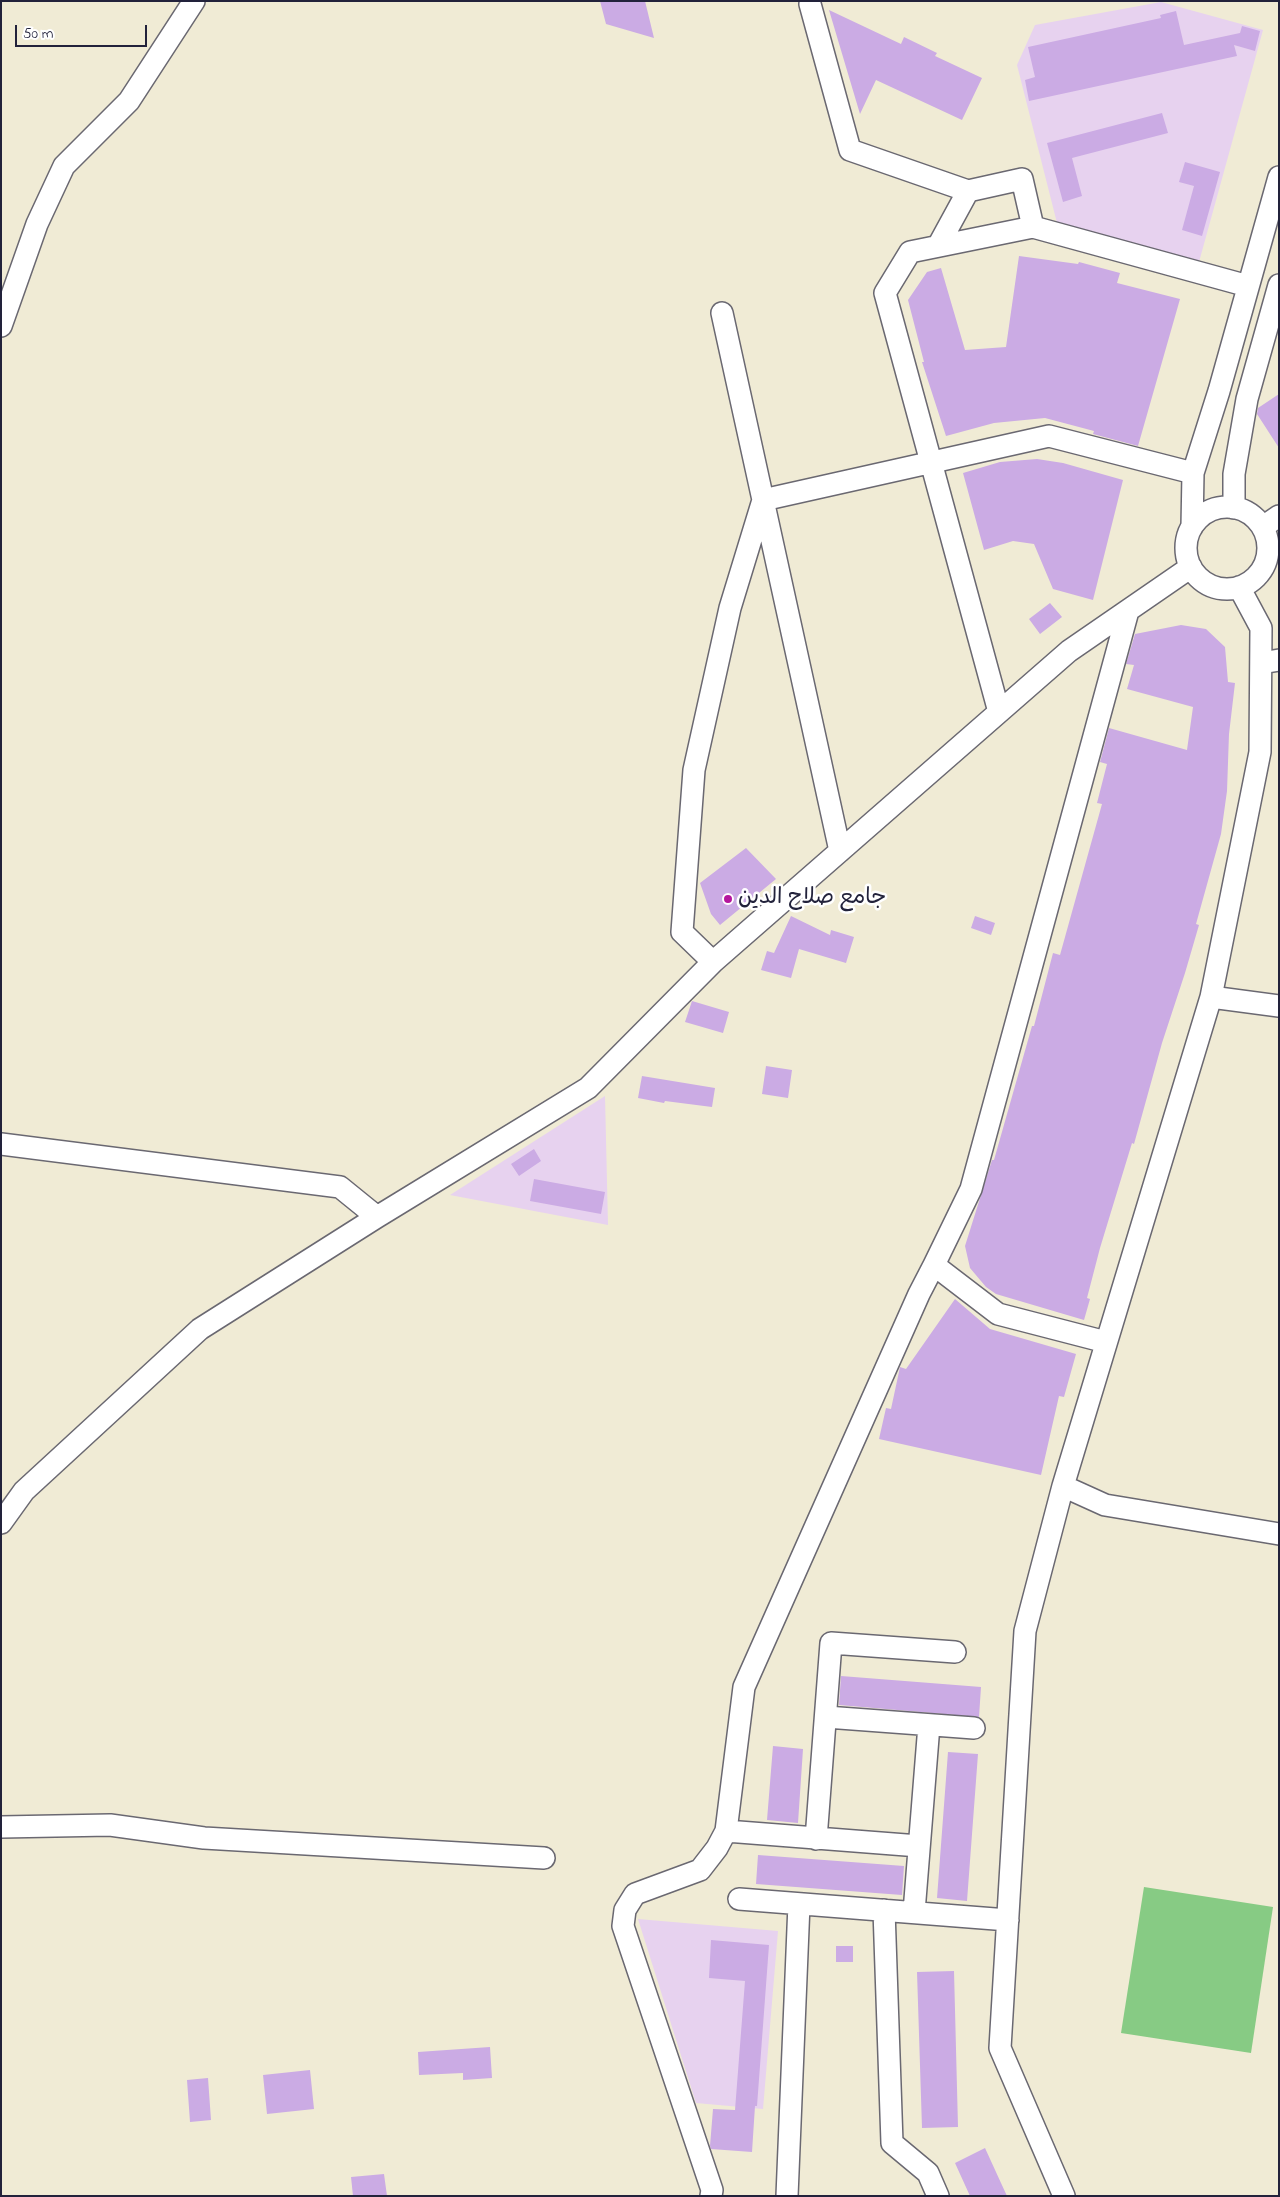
<!DOCTYPE html>
<html>
<head>
<meta charset="utf-8">
<style>
  body { margin:0 }
  #map { position:relative; width:1280px; height:2197px; overflow:hidden; background:#f0ebd5; font-family:"Indie Flower",sans-serif }
  canvas { display:block }
  .frame { position:absolute; inset:0; border:2px solid #22223b; pointer-events:none }
  .scale { position:absolute; left:15px; top:25px; width:132px; height:22px; box-sizing:border-box; border:2px solid #22223b; border-top:0; padding-left:6px; font-size:15px; line-height:18px; white-space:nowrap; color:#22223b; -webkit-text-stroke:4px #fff; paint-order:stroke }
</style>
</head>
<body>
<div id="map">
<canvas width="1280" height="2197"></canvas>
<div class="frame"></div>
<div class="scale">50 m</div>
</div>
<script>
const ctx = document.querySelector('canvas').getContext('2d');
ctx.lineJoin = 'round';
function fill(path, color) {
  ctx.fillStyle = color;
  ctx.fill(path, 'evenodd');
}
function poly(rows) {
  const path = new Path2D();
  for (const r of rows) {
    if (r.length === 3) {
      path.moveTo(r[0] + r[2], r[1]);
      path.arc(r[0], r[1], r[2], 0, 2 * Math.PI);
      continue;
    }
    path.moveTo(r[0], r[1]);
    for (let i = 2; i < r.length; i += 2) path.lineTo(r[i], r[i + 1]);
  }
  return path;
}
function strokePath(path, color, width, dash) {
  ctx.strokeStyle = color;
  ctx.lineWidth = width;
  ctx.lineCap = dash ? 'butt' : 'round';
  ctx.setLineDash(dash || []);
  ctx.stroke(path);
}
function drawText(font, color, halo, rows, align = 'center') {
  ctx.font = font + ' "Indie Flower","Playpen Sans Arabic",sans-serif';
  ctx.lineWidth = 5;
  ctx.setLineDash([]);
  ctx.textBaseline = 'middle';
  ctx.strokeStyle = halo;
  ctx.fillStyle = color;
  for (const [text, x, y, turn = 0] of rows) {
    ctx.save();
    ctx.translate(x, y);
    ctx.rotate((+turn || 0) * Math.PI / 180);
    ctx.textAlign = isNaN(turn) ? turn : align;
    if (halo) ctx.strokeText(text, 0, 0);
    ctx.fillText(text, 0, 0);
    ctx.restore();
  }
}
fill(poly([
  [1161,2,1263,30,1199,262,1057,223,1017,65,1035,25],
  [605,1096,608,1225,450,1195],
  [638,1919,778,1931,763,2109,696,2103]
]), '#e7d2ef');
fill(poly([
  [1144,1887,1273,1907,1251,2053,1121,2033]
]), '#87cb84');
fill(poly([
  [600,1,645,1,654,38,606,24],
  [829,10,901,44,904,37,937,53,935,56,982,78,962,120,876,80,860,114],
  [1176,11,1184,45,1240,33,1242,26,1260,31,1255,51,1234,45,1237,56,1029,101,1025,80,1035,77,1028,47,1161,18,1160,15],
  [1162,113,1168,133,1072,158,1082,196,1063,202,1047,143],
  [1185,162,1220,172,1202,236,1182,230,1194,186,1179,182],
  [1019,256,1078,264,1079,262,1120,273,1117,283,1180,299,1138,446,1093,434,1094,431,1045,418,994,423,946,436,922,362,924,362,908,300,927,272,941,268,965,350,1006,347],
  [1279,394,1279,448,1257,414,1258,408],
  [1037,459,1063,463,1123,480,1093,600,1053,589,1034,544,1013,541,984,550,963,473,1000,462],
  [1050,603,1062,617,1040,634,1029,619],
  [1181,625,1206,629,1225,647,1228,682,1235,683,1229,734,1227,791,1221,834,1196,924,1199,925,1185,973,1162,1043,1134,1144,1132,1143,1100,1248,1087,1298,1090,1299,1084,1320,996,1294,986,1287,970,1268,965,1246,992,1160,994,1160,1032,1026,1034,1026,1053,953,1060,955,1102,804,1097,803,1107,764,1100,762,1109,728,1187,750,1193,707,1127,689,1134,665,1126,664,1135,634],
  [746,848,776,879,720,925,711,914,700,883],
  [791,916,830,935,831,930,854,937,846,963,799,949,791,978,761,970,767,951,774,953],
  [975,916,995,923,991,935,971,928],
  [692,1001,729,1012,723,1033,685,1022],
  [766,1066,792,1070,788,1098,762,1094],
  [642,1076,715,1088,712,1107,665,1101,664,1103,638,1098],
  [534,1149,541,1161,519,1176,511,1164],
  [534,1179,605,1192,601,1214,530,1201],
  [955,1299,990,1329,1076,1354,1064,1397,1059,1396,1041,1475,879,1439,886,1408,891,1409,900,1367,906,1369],
  [841,1676,981,1687,979,1717,839,1705],
  [773,1746,803,1749,798,1823,767,1820],
  [948,1752,978,1754,967,1901,937,1898],
  [758,1855,904,1866,902,1895,756,1884],
  [711,1940,769,1945,757,2106,755,2106,752,2152,711,2149,710,2146,713,2109,735,2110,745,1981,709,1978],
  [836,1946,853,1946,853,1962,836,1962],
  [954,1971,958,2127,922,2128,917,1972],
  [490,2047,492,2078,463,2080,463,2073,419,2075,418,2052],
  [310,2070,314,2109,267,2114,263,2075],
  [208,2078,211,2120,190,2122,187,2080],
  [985,2148,1001,2183,1007,2196,970,2196,955,2163],
  [384,2174,387,2196,353,2196,351,2177]
]), '#cbabe4');
const minor = poly([
  [810,4,850,150,968,191,938,246],
  [968,191,1022,179,1033,227],
  [722,313,840,851],
  [1,326,37,224,64,166,129,101,194,1],
  [1227,548,41],
  [1234,508,1234,474,1247,399,1279,285],
  [1192,527,1193,473,1219,391,1279,177],
  [1263,527,1279,516],
  [1261,663,1279,660],
  [999,712,885,293,910,252,1033,227,1248,286],
  [713,962,682,932,694,770,730,608,763,500,1049,436,1193,473],
  [1211,997,1279,1006],
  [1,1144,340,1187,377,1217],
  [1106,1342,998,1314,934,1265,971,1189,1128,611],
  [1063,1486,1105,1505,1279,1534],
  [1,1523,24,1491,200,1329,377,1217,588,1088,713,962,1069,651,1191,567],
  [826,1717,974,1728],
  [1,1827,110,1825,204,1838,544,1858],
  [726,1831,919,1846],
  [816,1839,831,1643,955,1652],
  [739,1899,1008,1920],
  [884,1910,892,2143,928,2173,938,2196],
  [914,1912,929,1725],
  [711,2196,712,2190,623,1926,625,1910,635,1894,700,1870,717,1848,726,1831,744,1687,919,1294,934,1265],
  [787,2196,799,1904],
  [1064,2196,1000,2048,1025,1631,1063,1486,1211,997,1260,752,1261,628,1239,587]
]);
strokePath(minor, '#6a6871', 24);
strokePath(minor, '#fff', 21);
for (const [x, y, r, color] of [
  [728,899,5,"#b5179e"]
]) {
  const dot = new Path2D();
  dot.arc(x, y, r, 0, 2 * Math.PI);
  ctx.fillStyle = color;
  ctx.fill(dot);
  strokePath(dot, '#fff', 2);
}
drawText('22px', '#22223b', '#fff', [
  ["جامع صلاح الدين",738,899]
], 'left');
</script>
</body>
</html>
